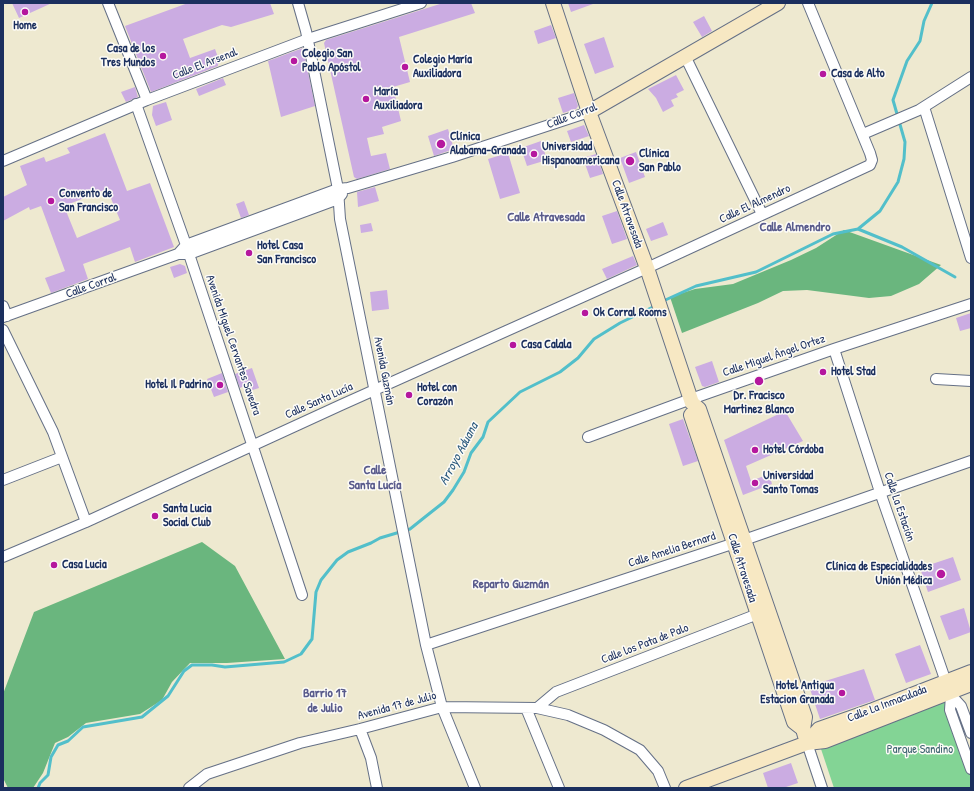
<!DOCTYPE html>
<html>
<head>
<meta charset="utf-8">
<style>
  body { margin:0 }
  #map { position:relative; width:974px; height:791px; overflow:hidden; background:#eee9d0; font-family:"Patrick Hand",sans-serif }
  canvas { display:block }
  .frame { position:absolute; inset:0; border:4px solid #1b2f5e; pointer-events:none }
</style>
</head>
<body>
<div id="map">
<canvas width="974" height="791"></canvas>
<div class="frame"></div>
</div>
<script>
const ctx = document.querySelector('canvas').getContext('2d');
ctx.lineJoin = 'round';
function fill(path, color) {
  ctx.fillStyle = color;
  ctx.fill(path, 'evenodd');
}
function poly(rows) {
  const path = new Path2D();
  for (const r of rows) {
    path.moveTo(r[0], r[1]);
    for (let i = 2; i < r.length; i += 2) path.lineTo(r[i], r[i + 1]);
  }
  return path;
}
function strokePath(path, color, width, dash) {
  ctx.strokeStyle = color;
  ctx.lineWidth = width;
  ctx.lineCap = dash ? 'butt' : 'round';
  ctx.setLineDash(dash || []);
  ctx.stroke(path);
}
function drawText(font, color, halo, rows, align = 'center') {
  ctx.font = font + ' "Patrick Hand",sans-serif';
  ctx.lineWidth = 3;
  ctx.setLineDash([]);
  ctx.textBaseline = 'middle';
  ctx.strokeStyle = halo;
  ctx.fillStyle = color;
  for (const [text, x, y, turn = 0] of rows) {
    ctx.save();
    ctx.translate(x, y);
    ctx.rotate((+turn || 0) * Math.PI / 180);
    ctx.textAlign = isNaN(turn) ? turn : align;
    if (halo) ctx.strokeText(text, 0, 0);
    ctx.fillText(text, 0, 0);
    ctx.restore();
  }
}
fill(poly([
  [944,699,971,772,971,788,834,788,821,749]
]), '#83d495');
fill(poly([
  [844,230,941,265,919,284,891,296,869,298,807,290,783,291,758,303,682,333,670,297,695,289,733,284,791,260,816,248],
  [202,542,235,566,285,659,227,663,190,663,172,682,162,700,140,714,86,723,68,737,55,743,43,773,33,788,8,788,3,778,3,694,34,612]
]), '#6ab67e');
strokePath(poly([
  [858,229,902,247,955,277],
  [661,302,696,286,756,272,833,234,858,229,880,211,898,182,904,159,905,142,893,100,907,61,920,41,924,21,932,3],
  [38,788,40,783,48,775,51,757,58,745,68,741,83,727,142,717,168,696,184,671,192,665,212,665,225,667,284,662,301,654,312,639,316,592,321,580,337,560,348,552,371,543,380,538,410,529,425,517,444,502,453,490,464,472,471,453,483,437,488,422,520,392,560,372,578,358,594,339,620,323,655,306]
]), '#52bfca', 3);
fill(poly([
  [12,3,52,3,19,18],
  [188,3,270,3,274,14,231,27,222,25,183,39,190,58,215,49,220,63,218,64,218,66,151,92,125,26],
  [443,3,471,3,475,13,399,37,410,82,393,87,401,121,382,127,384,134,367,138,371,156,386,153,390,169,357,179,354,177,324,43,326,40],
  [568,3,593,3,593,4,571,12],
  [704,16,712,31,702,37,693,22],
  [551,25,556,38,538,44,534,31],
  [604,37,614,67,595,74,584,44],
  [303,48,315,106,281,117,268,61],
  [676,75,684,90,676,94,678,97,671,100,674,106,663,112,656,98,648,89],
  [223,78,226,85,199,96,196,89],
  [135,87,138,97,126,102,121,92],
  [574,93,578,106,576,109,563,113,558,98],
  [166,102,172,120,156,126,152,115,153,106],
  [584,125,589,136,571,142,567,131],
  [448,129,454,149,434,156,428,136],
  [105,133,127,191,150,183,174,247,135,262,130,247,83,264,88,279,51,293,45,278,65,271,41,206,30,210,29,207,3,221,3,197,27,185,20,166,44,157,46,162,70,153,67,148],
  [107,189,120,220,77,238,64,206],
  [541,141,547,160,527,166,521,148],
  [636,152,645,177,629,183,620,158],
  [508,153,520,193,500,199,488,159],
  [596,154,603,174,590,178,583,158],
  [375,187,379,201,358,207,357,192],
  [244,201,249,215,241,218,236,204],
  [617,211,627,239,612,244,602,216],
  [663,222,668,235,651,241,646,229],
  [371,223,373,231,361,233,360,225],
  [633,256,637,265,607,279,602,269],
  [180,264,185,266,187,273,174,278,170,267],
  [387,290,389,309,372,311,370,292],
  [971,313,971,328,960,331,956,318],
  [712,361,719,382,705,387,702,386,695,367],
  [252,368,259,388,246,392,244,386,240,388,235,374],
  [222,373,228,392,214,397,207,379],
  [785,411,803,441,746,466,751,481,769,474,772,484,743,495,724,440],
  [683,419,698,461,683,466,669,424],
  [953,557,961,580,928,592,920,568],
  [964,608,971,632,949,640,940,616],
  [920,645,931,674,906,683,895,654],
  [864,669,875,700,820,719,809,686],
  [791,763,798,783,783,788,768,788,763,773]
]), '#cbace2');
const street = poly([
  [108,3,147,100],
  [298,3,306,31,338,189,340,219,426,645,442,707,475,788],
  [685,56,762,214],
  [136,104,186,245,302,595],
  [924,107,971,258],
  [863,134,919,110,971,77],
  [3,161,147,100,308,39,421,3],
  [178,254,186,245,338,189,348,188,452,157,589,112],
  [3,306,7,316],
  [3,317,178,254,189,254,338,199,342,194],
  [3,330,53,432,86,522],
  [834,349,880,492,946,682,951,695,961,706,971,733],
  [936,379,971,381],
  [588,437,691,399,834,349,971,304],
  [3,480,62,457],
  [3,557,86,522,341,405,647,268,870,165,872,160,870,153,808,3],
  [426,645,744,540,971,461],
  [951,695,950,710,971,769],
  [526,708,559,788],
  [537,708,556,692,763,612],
  [360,729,371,758,377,788],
  [807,743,822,788],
  [189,788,207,774,300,743,360,729,442,707,537,708,568,715,604,730,640,750,658,771,665,788]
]);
const secondary = poly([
  [553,3,589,112,647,268,692,403,699,409,805,717,803,729,807,743],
  [589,112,778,3],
  [691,415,794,722,803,729],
  [807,743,819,729,873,710,971,672],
  [686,788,807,743,825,741,971,684]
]);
strokePath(street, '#657086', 12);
strokePath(secondary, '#657086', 16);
strokePath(street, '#fff', 10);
strokePath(secondary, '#f7e8c3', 14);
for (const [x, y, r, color] of [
  [25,12,4,"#b5179e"],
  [163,56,4,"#b5179e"],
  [294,61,4,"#b5179e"],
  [405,67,4,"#b5179e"],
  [823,74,4,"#b5179e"],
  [366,99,4,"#b5179e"],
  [441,144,5,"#b5179e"],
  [534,154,4,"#b5179e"],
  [630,161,5,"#b5179e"],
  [51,201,4,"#b5179e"],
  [249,253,4,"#b5179e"],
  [585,313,4,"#b5179e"],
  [513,345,4,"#b5179e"],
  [823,372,4,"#b5179e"],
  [759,381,5,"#b5179e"],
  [220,385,4,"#b5179e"],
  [409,395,4,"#b5179e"],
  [755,450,4,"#b5179e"],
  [755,483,4,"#b5179e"],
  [155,516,4,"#b5179e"],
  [54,565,4,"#b5179e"],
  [941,574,5,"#b5179e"],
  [842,693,4,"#b5179e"]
]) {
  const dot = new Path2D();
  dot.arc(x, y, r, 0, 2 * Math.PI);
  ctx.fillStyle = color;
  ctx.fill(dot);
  strokePath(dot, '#fdfcf7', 1.5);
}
drawText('bold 12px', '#1b2f5e', '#fdfcf7', [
  ["Home",25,26,"center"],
  ["Casa de los",155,49,"right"],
  ["Tres Mundos",155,63,"right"],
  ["Colegio San",302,54],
  ["Pablo Apóstol",302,68],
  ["Colegio María",413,60],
  ["Auxiliadora",413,74],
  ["Casa de Alto",831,74],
  ["María",374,92],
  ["Auxiliadora",374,106],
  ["Clínica",450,137],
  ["Alabama-Granada",450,151],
  ["Universidad",542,147],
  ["Hispanoamericana",542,161],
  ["Clínica",639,154],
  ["San Pablo",639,168],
  ["Convento de",59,194],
  ["San Francisco",59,208],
  ["Hotel Casa",257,246],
  ["San Francisco",257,260],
  ["Ok Corral Rooms",593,313],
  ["Casa Calala",521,345],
  ["Hotel Stad",831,372],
  ["Hotel Il Padrino",212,385,"right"],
  ["Hotel con",417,388],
  ["Corazón",417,402],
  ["Dr. Fracisco",759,396,"center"],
  ["Martinez Blanco",759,410,"center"],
  ["Hotel Córdoba",763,450],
  ["Universidad",763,476],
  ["Santo Tomas",763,490],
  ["Santa Lucia",163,509],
  ["Social Club",163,523],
  ["Casa Lucia",62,565],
  ["Clínica de Especialidades",932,567,"right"],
  ["Unión Médica",932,581,"right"],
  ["Hotel Antigua",834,686,"right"],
  ["Estacion Granada",834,700,"right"]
], 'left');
drawText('12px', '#1b2f5e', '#fdfcf7', [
  ["Calle El Arsenal",205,64,-21],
  ["Calle Corral",572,116,-21],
  ["Calle El Almendro",755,204,-25],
  ["Calle Atravesada",627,214,70],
  ["Calle Corral",91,286,-20],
  ["Avenida Miguel Cervantes Savedra",233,345,71],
  ["Calle Miguel Ángel Ortez",774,356,-19],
  ["Avenida Guzmán",384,371,79],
  ["Calle Santa Lucía",319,401,-24],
  ["Calle La Estación",899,507,71],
  ["Calle Amelia Bernard",672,550,-18],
  ["Calle Atravesada",742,568,72],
  ["Calle los Pata de Palo",645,644,-21],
  ["Calle La Inmaculada",887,704,-21],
  ["Avenida 17 de Julio",397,706,-15]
]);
drawText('12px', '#3a616e', '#fdfcf7', [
  ["Parque Sandino",920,750]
]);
drawText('bold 13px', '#595b8c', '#fdfcf7', [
  ["Calle Atravesada",546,218],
  ["Calle Almendro",795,228],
  ["Calle",375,471],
  ["Santa Lucía",375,486],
  ["Reparto Guzmán",511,585],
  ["Barrio 17",325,694],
  ["de Julio",325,709]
]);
drawText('italic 13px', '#2c5a7e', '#fdfcf7', [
  ["Arroyo Aduana",459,454,-62]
]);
</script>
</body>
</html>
